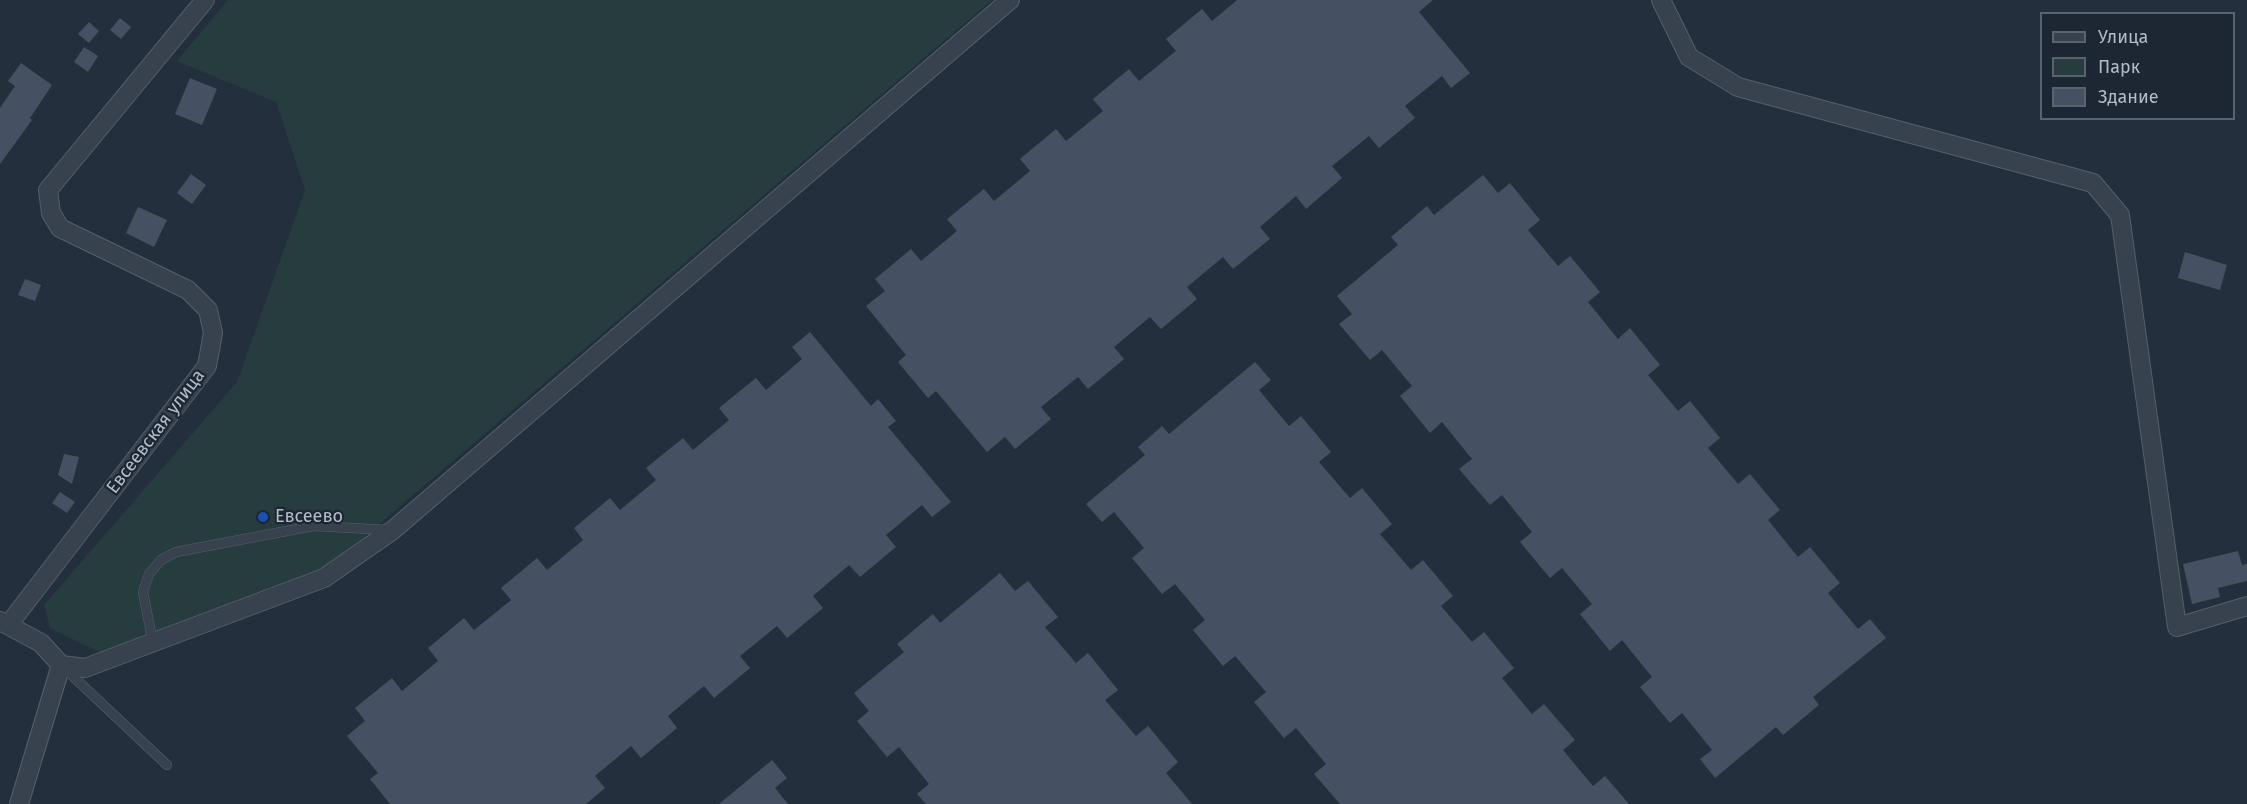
<!DOCTYPE html>
<html>
<head>
<meta charset="utf-8">
<style>
  body { margin:0 }
  #map { position:relative; width:2247px; height:804px; overflow:hidden; background:#242f3e; font-family:"Fira Sans",sans-serif }
  canvas { display:block }
  .legend { position:absolute; left:2040px; top:12px; width:195px; height:108px; box-sizing:border-box; background:#1d2633; border:2px solid #59626f; margin:0; padding:8px 10px; list-style:none; font-size:18px; color:#b4bcc9 }
  .legend li { display:flex; align-items:center; gap:12px; height:30px }
  .legend b { width:30px; border:2px solid #59626f }
</style>
</head>
<body>
<div id="map">
<canvas width="2247" height="804"></canvas>
<ul class="legend">
<li><b style="height:8px;background:#38414e"></b>Улица</li>
<li><b style="height:16px;background:#263c3f"></b>Парк</li>
<li><b style="height:16px;background:#455162"></b>Здание</li>
</ul>
</div>
<script>
const ctx = document.querySelector('canvas').getContext('2d');
ctx.lineJoin = 'round';
function fill(path, color) {
  ctx.fillStyle = color;
  ctx.fill(path, 'evenodd');
}
function poly(rows) {
  const path = new Path2D();
  for (const r of rows) {
    path.moveTo(r[0], r[1]);
    for (let i = 2; i < r.length; i += 2) path.lineTo(r[i], r[i + 1]);
  }
  return path;
}
function strokePath(path, color, width, dash) {
  ctx.strokeStyle = color;
  ctx.lineWidth = width;
  ctx.lineCap = dash ? 'butt' : 'round';
  ctx.setLineDash(dash || []);
  ctx.stroke(path);
}
function drawText(font, color, halo, rows, align = 'center') {
  ctx.font = font + ' "Fira Sans",sans-serif';
  ctx.lineWidth = 4.5;
  ctx.setLineDash([]);
  ctx.textBaseline = 'middle';
  ctx.strokeStyle = halo;
  ctx.fillStyle = color;
  for (const [text, x, y, turn = 0] of rows) {
    ctx.save();
    ctx.translate(x, y);
    ctx.rotate((+turn || 0) * Math.PI / 180);
    ctx.textAlign = isNaN(turn) ? turn : align;
    if (halo) ctx.strokeText(text, 0, 0);
    ctx.fillText(text, 0, 0);
    ctx.restore();
  }
}
fill(poly([
  [228,0,992,0,329,567,101,653,50,628,44,605,237,382,305,190,276,102,177,61]
]), '#263c3f');
fill(poly([
  [1237,0,1433,0,1419,12,1470,73,1451,88,1442,76,1405,106,1415,118,1379,148,1369,136,1332,166,1342,178,1306,209,1296,196,1260,227,1270,239,1233,269,1223,257,1187,287,1197,299,1161,329,1150,317,1114,347,1124,359,1088,389,1078,377,1041,407,1051,419,1015,449,1005,437,987,452,936,391,928,398,898,362,906,355,866,306,885,291,875,279,911,249,921,261,957,231,947,219,984,189,994,201,1030,171,1020,159,1056,129,1066,141,1103,111,1093,99,1129,69,1139,81,1176,51,1166,39,1202,9,1212,21],
  [120,18,131,27,121,39,110,30],
  [89,22,99,31,89,43,78,34],
  [84,47,98,56,88,72,74,62],
  [21,63,52,85,30,118,32,120,0,164,0,108,15,86,8,81],
  [190,78,217,89,202,125,175,114],
  [191,174,206,185,192,204,177,193],
  [1483,175,1498,193,1510,183,1540,220,1528,230,1558,266,1570,256,1600,292,1588,302,1618,339,1630,328,1660,365,1648,375,1678,411,1690,401,1720,438,1708,448,1738,484,1750,474,1780,510,1768,520,1798,557,1810,547,1840,583,1828,593,1858,629,1870,619,1886,638,1813,697,1819,705,1783,735,1776,727,1715,778,1700,759,1712,750,1682,713,1670,723,1640,687,1652,677,1622,640,1610,651,1580,614,1592,604,1562,568,1550,578,1520,542,1532,532,1502,495,1490,505,1459,469,1472,459,1442,422,1430,433,1400,396,1412,386,1382,350,1370,360,1339,324,1352,314,1337,296,1398,245,1391,237,1427,206,1434,215],
  [138,207,167,220,154,247,126,233],
  [2185,252,2227,265,2220,290,2178,278],
  [25,279,41,285,35,301,18,295],
  [810,332,871,406,878,399,896,421,888,427,951,502,932,517,922,505,886,535,896,547,860,577,849,565,813,596,823,608,787,638,777,626,740,656,750,668,714,698,704,686,668,716,677,728,641,758,631,746,595,776,605,788,586,804,390,804,370,779,378,773,347,736,365,721,355,708,392,678,402,691,438,661,428,648,464,618,474,630,511,600,501,588,537,558,547,570,583,540,574,528,610,498,620,510,656,480,646,468,683,438,693,450,729,420,719,408,756,378,766,390,802,359,792,347],
  [1255,362,1271,380,1259,390,1289,426,1301,416,1331,452,1319,462,1350,498,1362,488,1392,524,1380,534,1411,570,1423,560,1453,596,1441,606,1472,642,1484,632,1514,668,1502,678,1532,714,1544,704,1575,740,1563,750,1593,786,1605,776,1629,804,1340,804,1314,774,1326,764,1296,728,1284,738,1254,702,1266,692,1235,656,1223,666,1193,630,1205,620,1175,584,1162,594,1132,558,1144,548,1114,512,1102,522,1086,504,1145,455,1138,447,1162,426,1169,434],
  [64,454,79,457,72,484,58,475],
  [60,492,75,502,67,513,52,503],
  [2238,551,2242,565,2247,564,2247,581,2218,588,2220,597,2192,604,2183,564],
  [1000,573,1015,591,1028,581,1058,617,1045,627,1076,663,1088,653,1118,690,1105,700,1136,736,1148,726,1178,762,1166,773,1192,804,926,804,917,794,929,784,899,747,887,757,857,721,869,711,854,693,904,652,897,644,933,614,940,623],
  [772,760,787,778,775,788,788,804,719,804]
]), '#455162');
const lane = poly([
  [153,643,143,592,149,574,161,560,176,552,313,526,390,530],
  [64,668,167,765]
]);
const street = poly([
  [1661,0,1689,57,1738,87,2093,183,2120,215,2177,627,2247,606],
  [0,621,41,643,61,665],
  [9,624,207,366,213,333,208,310,188,290,60,228,51,213,48,190,205,0],
  [61,665,85,668,324,578,393,530,1010,0],
  [19,804,61,665]
]);
strokePath(lane, '#565f6c', 10);
strokePath(street, '#565f6c', 20);
strokePath(lane, '#38414e', 9);
strokePath(street, '#38414e', 18);
for (const [x, y, r, color] of [
  [263,517,6,"#1a4fb4"]
]) {
  const dot = new Path2D();
  dot.arc(x, y, r, 0, 2 * Math.PI);
  ctx.fillStyle = color;
  ctx.fill(dot);
  strokePath(dot, '#1d2633', 2);
}
drawText('18px', '#b4bcc9', '#1d2633', [
  ["Евсеевская улица",156,432,-53]
]);
drawText('18px', '#b4bcc9', '#1d2633', [
  ["Евсеево",275,517]
], 'left');
</script>
</body>
</html>
